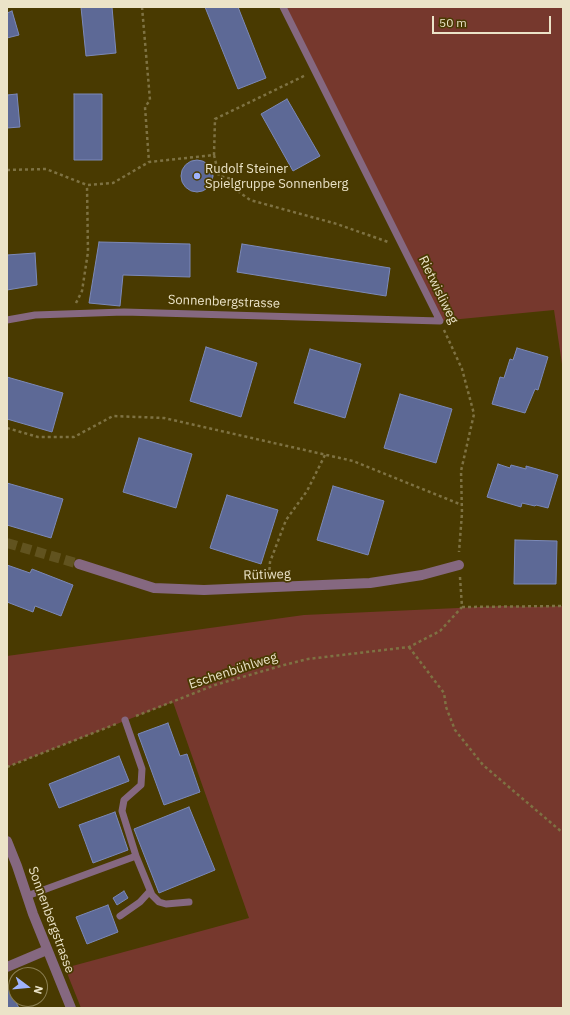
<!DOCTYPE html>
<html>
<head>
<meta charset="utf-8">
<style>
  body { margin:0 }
  #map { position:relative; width:570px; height:1015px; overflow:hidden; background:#493a01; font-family:"IBM Plex Sans",sans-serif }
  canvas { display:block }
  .frame { position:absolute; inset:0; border:8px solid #ebe3c8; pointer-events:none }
  .north { position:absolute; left:8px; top:967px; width:40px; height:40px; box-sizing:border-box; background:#493a01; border:1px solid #8a7e51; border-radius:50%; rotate:106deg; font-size:11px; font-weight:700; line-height:16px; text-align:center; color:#ebe3c8 }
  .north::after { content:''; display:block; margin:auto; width:14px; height:18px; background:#9fb3fd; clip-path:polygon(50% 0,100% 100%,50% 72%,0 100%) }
  .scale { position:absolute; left:432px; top:16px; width:119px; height:18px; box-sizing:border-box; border:2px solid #ebe3c8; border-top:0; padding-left:5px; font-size:12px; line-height:14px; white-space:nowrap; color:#ebe3c8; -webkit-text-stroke:3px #493a01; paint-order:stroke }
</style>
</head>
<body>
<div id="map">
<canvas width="570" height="1015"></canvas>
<div class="frame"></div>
<div class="north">N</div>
<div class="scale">50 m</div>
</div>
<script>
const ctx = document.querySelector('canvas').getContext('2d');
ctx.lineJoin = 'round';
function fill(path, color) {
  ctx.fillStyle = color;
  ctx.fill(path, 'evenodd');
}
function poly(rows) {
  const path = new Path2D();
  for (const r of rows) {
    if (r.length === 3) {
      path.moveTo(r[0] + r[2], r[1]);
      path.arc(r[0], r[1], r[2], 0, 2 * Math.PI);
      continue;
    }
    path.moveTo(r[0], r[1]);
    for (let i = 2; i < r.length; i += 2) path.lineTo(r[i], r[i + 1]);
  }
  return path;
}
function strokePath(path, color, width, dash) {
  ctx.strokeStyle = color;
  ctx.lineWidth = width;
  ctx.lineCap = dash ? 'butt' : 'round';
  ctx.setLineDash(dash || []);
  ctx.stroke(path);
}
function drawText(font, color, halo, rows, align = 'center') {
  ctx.font = font + ' "IBM Plex Sans",sans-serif';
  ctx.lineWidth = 3.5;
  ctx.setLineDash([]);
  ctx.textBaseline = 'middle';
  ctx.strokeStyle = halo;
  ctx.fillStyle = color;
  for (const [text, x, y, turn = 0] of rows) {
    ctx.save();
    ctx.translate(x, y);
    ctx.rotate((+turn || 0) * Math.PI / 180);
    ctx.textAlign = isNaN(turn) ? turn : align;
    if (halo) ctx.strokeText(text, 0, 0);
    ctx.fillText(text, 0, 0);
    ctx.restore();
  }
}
fill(poly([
  [283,7,563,7,563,371,554,310,440,321],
  [502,606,535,607,563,606,563,1008,81,1008,65,968,249,918,173,702,7,767,7,656,304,615]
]), '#76382d');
const building = poly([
  [81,7,112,7,116,53,86,56,81,7],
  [205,7,238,7,266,78,238,89,205,7],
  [12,11,19,35,7,38,7,13,12,11],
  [17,94,20,127,7,128,7,95,17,94],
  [74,94,102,94,102,160,74,160,74,94],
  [287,99,320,156,293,171,261,114,287,99],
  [197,176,16],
  [99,242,190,244,190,277,123,275,120,306,89,303,99,242],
  [242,244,390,268,386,296,237,272,242,244],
  [35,253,37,285,7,290,7,255,35,253],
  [206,347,257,363,241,417,190,401,206,347],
  [517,348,548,357,538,390,535,389,525,413,492,404,500,377,504,378,510,359,513,360,517,348],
  [310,349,361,364,345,418,294,403,310,349],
  [7,377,63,393,52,432,7,419,7,377],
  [400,394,452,409,436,463,384,448,400,394],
  [139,438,192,454,176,508,123,492,139,438],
  [498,464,510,468,511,465,526,469,526,466,558,475,548,508,536,505,535,506,522,503,521,507,487,497,498,464],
  [7,483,63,499,51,538,7,525,7,483],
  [333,486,384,501,368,555,317,540,333,486],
  [227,495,278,510,261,564,210,548,227,495],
  [515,540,557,541,556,584,514,584,515,540],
  [7,565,30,573,32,569,73,585,61,616,35,606,33,612,7,602,7,565],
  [168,723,180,756,187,754,200,792,164,805,138,734,168,723],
  [119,756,129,781,59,808,49,784,119,756],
  [189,807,215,870,159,893,134,829,189,807],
  [115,812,128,850,93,863,79,825,115,812],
  [124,891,128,898,117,905,113,898,124,891],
  [108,905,118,932,87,944,76,917,108,905],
  [7,989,9,989,19,1008,7,1008,7,989]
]);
fill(building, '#5d6996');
strokePath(building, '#7c89b8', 1);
strokePath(poly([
  [7,543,79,564]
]), '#61531f', 10, [10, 5]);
strokePath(poly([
  [142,7,150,100,145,107,149,162],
  [214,155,219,176,232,179,239,192,250,200,337,224,388,242],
  [7,170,46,169,87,185,113,183,149,162,214,155,215,119,306,75],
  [76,303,82,291,88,252,87,185],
  [444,330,462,369,474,414,461,471,462,513,459,552],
  [7,428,38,437,74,437,113,416,164,418,353,461,462,505],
  [269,576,270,562,286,520,307,491,325,455],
  [460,577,462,607],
  [462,607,563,606],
  [409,647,444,693,446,707,455,730,483,765,563,833],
  [136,716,215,685,284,665,308,659,409,647,440,631,462,607],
  [7,767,116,724]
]), '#7e7243', 2.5, [3, 3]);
strokePath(poly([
  [7,320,35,315,124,312,440,321,283,7],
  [136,856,152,895,159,902,166,904,189,902],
  [27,896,136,856,122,811,124,800,141,785,142,769,125,720],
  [120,916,140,902,150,891]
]), '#856880', 7);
strokePath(poly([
  [79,564,154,588,204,590,370,583,422,575,459,565],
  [7,967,47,950]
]), '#856880', 10);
strokePath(poly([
  [7,841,17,866,33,914,71,1008]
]), '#856880', 10);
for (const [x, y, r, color] of [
  [197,176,4,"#9fb3fd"]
]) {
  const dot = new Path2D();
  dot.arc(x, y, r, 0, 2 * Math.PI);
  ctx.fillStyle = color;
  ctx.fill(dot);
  strokePath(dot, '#493a01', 1.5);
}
drawText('13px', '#ebe3c8', '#493a01', [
  ["Rudolf Steiner",205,169],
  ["Spielgruppe Sonnenberg",205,184]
], 'left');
drawText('13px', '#ebe3c8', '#493a01', [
  ["Rietwisliweg",438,290,64],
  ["Sonnenbergstrasse",224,302,2],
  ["Rütiweg",267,575,-2],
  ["Eschenbühlweg",233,671,-18],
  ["Sonnenbergstrasse",51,920,70]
]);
</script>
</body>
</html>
